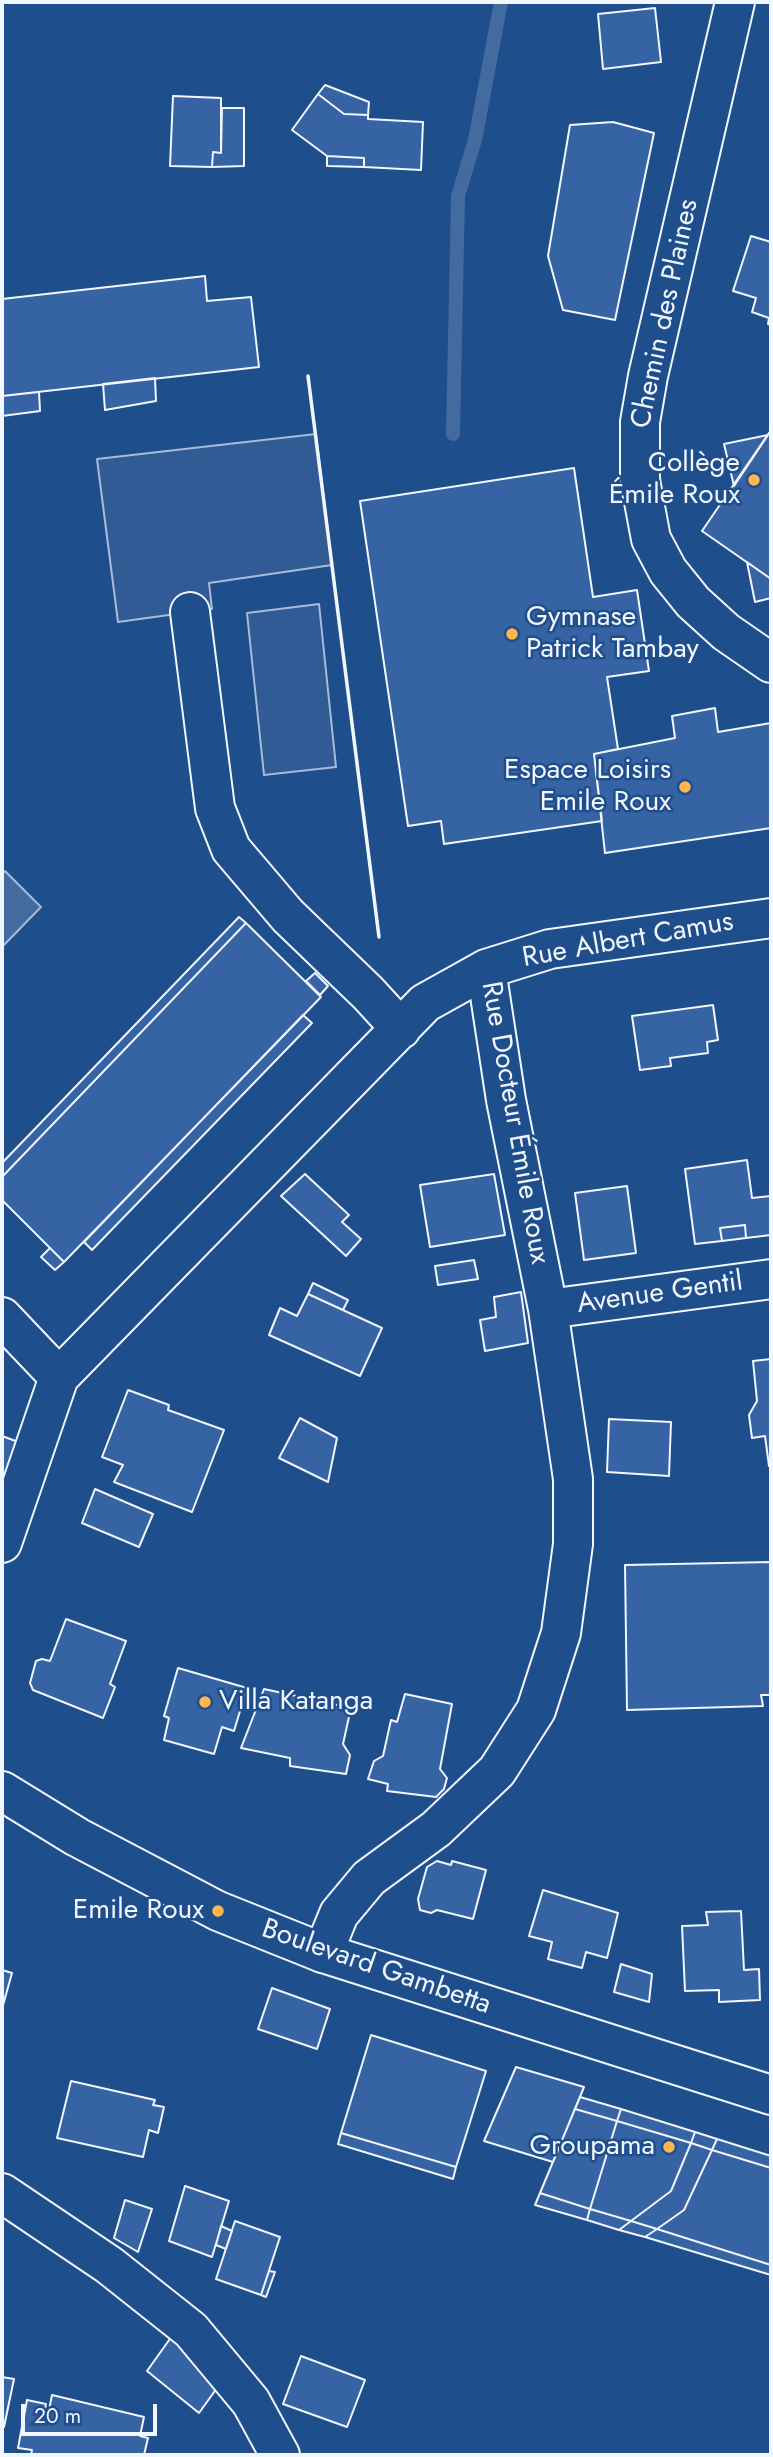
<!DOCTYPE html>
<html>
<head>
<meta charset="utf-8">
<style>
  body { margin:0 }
  #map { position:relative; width:773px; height:2457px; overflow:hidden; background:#1f4e8c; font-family:Jost,sans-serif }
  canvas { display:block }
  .frame { position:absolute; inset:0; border:4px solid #f2f6ff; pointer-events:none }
  .scale { position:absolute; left:21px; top:2404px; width:136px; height:32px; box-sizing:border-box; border:4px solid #f2f6ff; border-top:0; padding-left:9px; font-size:21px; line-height:24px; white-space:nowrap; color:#f2f6ff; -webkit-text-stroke:5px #1f4e8c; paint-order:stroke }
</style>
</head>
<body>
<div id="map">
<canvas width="773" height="2457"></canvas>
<div class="frame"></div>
<div class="scale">20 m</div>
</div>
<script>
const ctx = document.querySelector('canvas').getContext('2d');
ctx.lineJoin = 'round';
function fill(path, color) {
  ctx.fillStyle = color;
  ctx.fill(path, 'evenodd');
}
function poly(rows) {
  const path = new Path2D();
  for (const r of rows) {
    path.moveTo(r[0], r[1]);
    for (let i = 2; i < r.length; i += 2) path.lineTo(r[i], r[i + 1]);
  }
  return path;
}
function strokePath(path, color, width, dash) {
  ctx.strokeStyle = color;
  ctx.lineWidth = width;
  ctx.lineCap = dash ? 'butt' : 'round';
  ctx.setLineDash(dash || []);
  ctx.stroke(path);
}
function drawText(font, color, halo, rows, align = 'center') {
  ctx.font = font + ' Jost,sans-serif';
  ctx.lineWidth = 5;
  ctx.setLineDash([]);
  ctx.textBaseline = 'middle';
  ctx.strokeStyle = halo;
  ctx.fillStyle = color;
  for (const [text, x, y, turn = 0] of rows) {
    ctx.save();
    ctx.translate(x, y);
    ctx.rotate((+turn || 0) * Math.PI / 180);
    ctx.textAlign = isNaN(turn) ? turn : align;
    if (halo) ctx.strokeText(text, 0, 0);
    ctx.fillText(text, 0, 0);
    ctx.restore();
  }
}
const built = poly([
  [316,434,332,565,209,583,212,609,118,622,97,459,316,434],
  [319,604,336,767,264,775,247,613,319,604]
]);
fill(built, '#305b95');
strokePath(built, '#a8bbd7', 2);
const water = poly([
  [5,871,41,907,2,947,2,874,5,871]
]);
fill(water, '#446ba0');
strokePath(water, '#a8bbd7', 2);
strokePath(poly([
  [453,434,458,196,475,140,501,2]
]), '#446ba0', 14);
const building = poly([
  [655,8,661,62,603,69,598,14,655,8],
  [325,85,369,102,368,115,344,114,318,94,325,85],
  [318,94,344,114,368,115,368,119,423,122,421,170,364,167,364,158,327,156,292,130,318,94],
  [173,96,221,98,221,153,213,152,212,167,170,166,173,96],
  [222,108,244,108,244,166,212,167,213,152,221,153,222,108],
  [613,122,654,133,615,320,563,310,548,256,570,125,613,122],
  [327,156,364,158,364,167,327,166,327,156],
  [751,236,771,242,771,325,768,324,769,318,752,312,756,298,733,291,751,236],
  [205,276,207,301,251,297,259,367,2,396,2,299,205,276],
  [155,378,156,401,105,410,103,384,155,378],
  [39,392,40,411,2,416,2,396,39,392],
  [771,430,771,579,702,531,771,430],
  [768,435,734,486,724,444,768,435],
  [574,468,593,597,637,590,649,671,607,677,618,749,594,754,602,821,444,844,441,821,408,826,360,501,574,468],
  [747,562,771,579,771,598,755,602,747,562],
  [715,708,718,732,771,723,771,828,605,853,594,754,675,738,672,716,715,708],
  [239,917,246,923,2,1177,2,1163,239,917],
  [246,923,321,997,64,1262,2,1200,2,1177,246,923],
  [315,973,328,986,320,995,306,981,315,973],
  [713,1005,718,1040,707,1042,708,1053,670,1058,671,1066,640,1070,632,1016,713,1005],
  [303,1015,312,1023,92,1250,84,1242,303,1015],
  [747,1160,752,1198,771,1196,771,1235,746,1238,745,1225,720,1228,722,1241,695,1244,685,1169,747,1160],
  [305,1174,349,1215,342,1222,361,1239,346,1256,281,1196,305,1174],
  [494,1174,505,1235,430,1247,420,1185,494,1174],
  [627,1186,636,1253,584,1260,575,1193,627,1186],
  [745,1225,746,1238,722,1241,720,1228,745,1225],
  [50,1248,64,1262,55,1270,41,1257,50,1248],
  [474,1260,478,1279,438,1285,435,1266,474,1260],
  [313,1283,348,1300,343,1310,308,1294,313,1283],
  [521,1292,528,1343,485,1351,480,1320,496,1317,494,1297,521,1292],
  [308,1294,382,1328,360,1376,269,1335,280,1308,297,1316,308,1294],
  [771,1359,771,1466,769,1466,765,1436,752,1438,749,1415,757,1401,753,1361,771,1359],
  [128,1390,169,1405,168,1410,224,1430,192,1512,114,1482,123,1465,102,1457,128,1390],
  [300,1418,337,1438,328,1482,279,1458,300,1418],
  [609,1419,671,1422,669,1476,607,1472,609,1419],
  [2,1436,21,1443,2,1492,2,1436],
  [95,1489,153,1514,139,1547,82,1523,95,1489],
  [771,1562,771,1695,761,1695,763,1706,627,1710,625,1565,771,1562],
  [66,1619,126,1641,110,1684,115,1687,103,1718,33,1690,30,1683,36,1661,42,1659,50,1661,66,1619],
  [178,1668,247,1688,234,1731,222,1727,214,1754,164,1740,169,1718,164,1716,178,1668],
  [264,1689,351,1708,343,1744,350,1755,346,1774,290,1766,290,1758,241,1748,264,1689],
  [405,1694,452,1704,440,1769,447,1778,444,1789,436,1797,387,1791,388,1784,368,1779,374,1761,383,1756,391,1720,397,1722,405,1694],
  [437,1861,451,1865,452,1861,486,1870,473,1919,437,1910,431,1913,420,1910,418,1899,427,1867,437,1861],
  [543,1890,618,1913,607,1958,586,1952,582,1968,548,1959,552,1942,529,1936,543,1890],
  [741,1911,744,1970,759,1969,760,2000,719,2002,719,1990,685,1991,682,1926,708,1925,706,1912,741,1911],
  [621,1964,652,1974,649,2002,614,1992,621,1964],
  [2,1970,12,1973,2,2009,2,1970],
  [272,1988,330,2009,317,2049,258,2029,272,1988],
  [371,2035,486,2071,456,2167,341,2133,371,2035],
  [516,2067,584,2087,553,2162,484,2141,516,2067],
  [71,2081,155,2100,153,2105,164,2107,158,2133,149,2130,143,2157,57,2138,71,2081],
  [580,2097,621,2109,617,2121,575,2109,580,2097],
  [575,2109,617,2121,590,2209,540,2193,575,2109],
  [621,2109,695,2132,691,2143,617,2121,621,2109],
  [617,2121,691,2143,671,2191,631,2221,590,2209,617,2121],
  [695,2132,717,2139,712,2150,691,2143,695,2132],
  [341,2133,456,2167,453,2179,338,2144,341,2133],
  [717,2139,771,2156,771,2168,712,2150,717,2139],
  [691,2143,712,2150,684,2210,657,2229,631,2221,671,2191,691,2143],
  [712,2150,771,2168,771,2265,657,2229,684,2210,712,2150],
  [185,2186,229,2201,212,2257,169,2241,185,2186],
  [540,2193,590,2209,587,2220,535,2205,540,2193],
  [125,2200,152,2209,138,2252,114,2238,125,2200],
  [590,2209,631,2221,619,2230,587,2220,590,2209],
  [235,2221,280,2237,261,2295,216,2279,235,2221],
  [631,2221,657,2229,645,2237,619,2230,631,2221],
  [221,2226,232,2231,226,2249,216,2245,221,2226],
  [657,2229,771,2265,771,2275,645,2237,657,2229],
  [269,2271,275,2272,266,2297,261,2295,269,2271],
  [172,2336,217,2388,199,2413,147,2371,172,2336],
  [301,2356,365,2380,347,2427,283,2404,301,2356],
  [2,2377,14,2379,4,2427,2,2427,2,2377],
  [52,2395,144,2417,140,2436,148,2438,144,2455,31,2455,32,2450,18,2448,27,2400,46,2404,44,2414,48,2415,52,2395]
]);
fill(building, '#3563a3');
strokePath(building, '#f2f6ff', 2);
const minor = poly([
  [735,2,648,376,640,422,640,480,651,539,668,571,693,602,726,632,771,663],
  [190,612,215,808,231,849,288,916,368,993,401,1029],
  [548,1309,771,1279],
  [2,1317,59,1377],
  [2,1543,59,1377,425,1003,486,969,550,949,771,918],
  [323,1953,339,1914,369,1878,436,1829,497,1771,536,1710,561,1633,573,1544,573,1479,548,1309,506,1100,486,969],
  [2,2193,109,2265,191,2330,251,2402,280,2455]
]);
const major = poly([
  [2,1791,77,1837,218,1911,323,1953,771,2095]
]);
strokePath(minor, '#f2f6ff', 42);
strokePath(major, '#f2f6ff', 42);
strokePath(minor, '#1f4e8c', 38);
strokePath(major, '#1f4e8c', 38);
strokePath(poly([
  [308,376,379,937]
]), '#f2f6ff', 3.5);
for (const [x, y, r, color] of [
  [754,480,7,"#ffb74d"],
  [512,634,7,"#ffb74d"],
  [685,787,7,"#ffb74d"],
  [205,1702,7,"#ffb74d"],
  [218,1911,7,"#ffb74d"],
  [669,2147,7,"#ffb74d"]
]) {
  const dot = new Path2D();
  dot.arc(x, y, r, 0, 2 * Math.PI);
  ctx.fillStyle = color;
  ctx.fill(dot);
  strokePath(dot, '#1f4e8c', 2.5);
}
drawText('28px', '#f2f6ff', '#1f4e8c', [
  ["Chemin des Plaines",666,314,-78],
  ["Rue Albert Camus",628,941,-10],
  ["Rue Docteur Émile Roux",514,1123,80],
  ["Avenue Gentil",660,1294,-8],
  ["Boulevard Gambetta",376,1968,19]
]);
drawText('28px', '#f2f6ff', '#1f4e8c', [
  ["Collège",740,464],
  ["Émile Roux",740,496],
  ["Gymnase",526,618,"left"],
  ["Patrick Tambay",526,650,"left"],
  ["Espace Loisirs",671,771],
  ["Emile Roux",671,803],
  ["Villa Katanga",219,1702,"left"],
  ["Emile Roux",204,1911],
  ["Groupama",655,2147]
], 'right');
</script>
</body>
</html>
